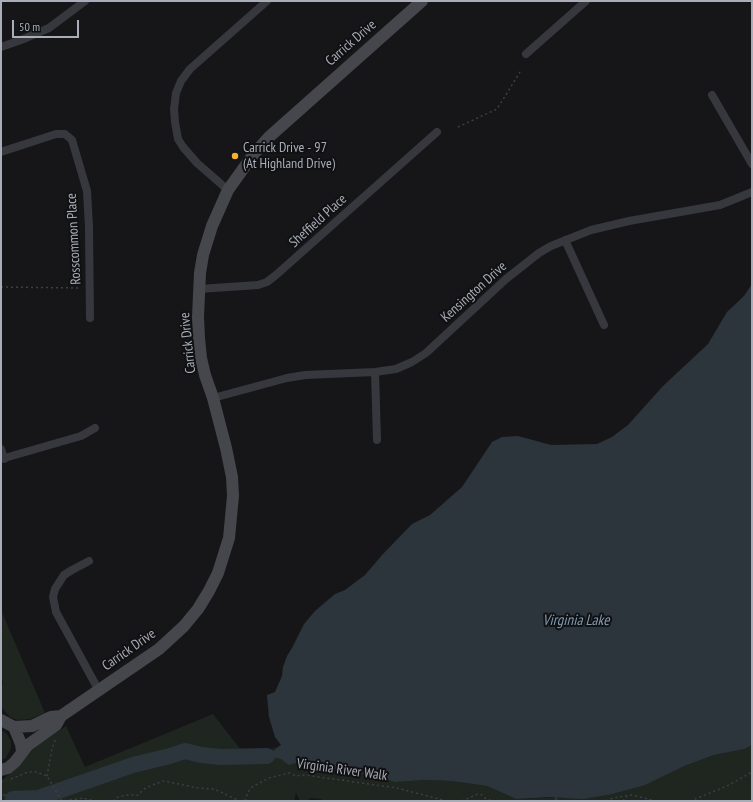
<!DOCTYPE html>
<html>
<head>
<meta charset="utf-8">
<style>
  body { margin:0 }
  #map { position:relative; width:753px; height:802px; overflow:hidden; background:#161618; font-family:"PT Sans Narrow",sans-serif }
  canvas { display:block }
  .frame { position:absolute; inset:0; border:2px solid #a8adb8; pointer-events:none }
  .scale { position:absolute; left:12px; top:20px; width:67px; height:18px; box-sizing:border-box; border:2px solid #a8adb8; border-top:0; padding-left:5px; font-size:12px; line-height:14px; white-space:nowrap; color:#a8adb8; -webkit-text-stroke:3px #111113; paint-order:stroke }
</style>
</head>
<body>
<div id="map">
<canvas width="753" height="802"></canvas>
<div class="frame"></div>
<div class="scale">50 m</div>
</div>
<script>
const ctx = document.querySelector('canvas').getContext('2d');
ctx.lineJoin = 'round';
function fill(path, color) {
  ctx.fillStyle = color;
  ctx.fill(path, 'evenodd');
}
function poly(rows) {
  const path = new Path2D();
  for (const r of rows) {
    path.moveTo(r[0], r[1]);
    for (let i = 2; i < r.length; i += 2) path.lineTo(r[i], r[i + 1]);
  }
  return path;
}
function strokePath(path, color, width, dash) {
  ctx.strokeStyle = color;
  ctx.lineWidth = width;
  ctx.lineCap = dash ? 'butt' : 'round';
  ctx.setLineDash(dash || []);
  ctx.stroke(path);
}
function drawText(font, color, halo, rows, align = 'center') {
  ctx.font = font + ' "PT Sans Narrow",sans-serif';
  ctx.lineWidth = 4;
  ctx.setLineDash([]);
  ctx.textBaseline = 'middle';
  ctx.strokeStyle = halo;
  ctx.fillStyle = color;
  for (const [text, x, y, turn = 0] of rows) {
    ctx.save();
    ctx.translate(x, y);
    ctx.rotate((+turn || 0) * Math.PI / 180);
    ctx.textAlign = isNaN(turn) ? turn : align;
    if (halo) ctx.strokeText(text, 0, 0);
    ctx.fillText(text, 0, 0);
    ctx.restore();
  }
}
fill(poly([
  [1,610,45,713,30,719,17,720,10,717,1,707,1,685,3,685,1,669],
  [213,714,241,750,272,749,281,745,283,753,347,773,365,774,395,782,425,780,451,781,487,786,516,799,564,797,682,767,714,755,745,749,752,745,752,801,322,801,321,799,311,798,306,801,300,801,296,793,294,801,1,801,2,780,17,768,34,748,66,726,85,767],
  [1,730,7,734,11,741,11,748,6,758,1,760]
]), '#1e261f');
fill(poly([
  [752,284,752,745,745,749,714,755,682,767,645,785,612,794,583,799,551,797,516,799,487,786,451,781,425,780,395,782,365,774,347,773,305,760,289,765,281,759,267,756,281,745,275,737,269,717,267,695,275,692,282,676,283,667,287,656,292,648,304,624,315,611,335,594,345,590,365,575,383,554,412,524,430,515,462,487,492,442,502,437,518,436,551,445,597,444,612,437,628,425,663,386,708,344,727,312,744,296]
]), '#2c353c');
strokePath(poly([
  [4,795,13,799],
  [556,797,556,801]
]), '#2c353c', 2.5);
strokePath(poly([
  [13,799,38,798,133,765,170,756,185,751,201,755,220,757,267,756]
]), '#2c353c', 16);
strokePath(poly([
  [458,127,497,109,520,72],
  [1,287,80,288],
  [47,776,52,749,56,738],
  [11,779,28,772,36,772,47,776,61,800,64,801,83,798,95,801],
  [343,781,346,769],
  [1,782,6,780],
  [113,801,118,797,127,795,138,795,144,789,152,785,164,781,198,788,214,789,240,801],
  [245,801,248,792,252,787,269,778,289,773,296,776,305,775,397,788,447,801],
  [462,801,478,794,482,795,485,798,492,801],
  [606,801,613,798,632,795,656,801],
  [623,801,627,796],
  [690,801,727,786,752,772]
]), '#3d3f44', 1.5, [2, 3]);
strokePath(poly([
  [1,47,21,40,49,28,85,1],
  [526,54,586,1],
  [712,95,752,164],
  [1,152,56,134,65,134,72,140,87,191,89,227,90,318],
  [228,190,197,163,183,147,178,139,175,122,174,109,176,93,181,81,190,69,267,1],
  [565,240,604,325],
  [199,289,258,285,267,282,276,275,437,132],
  [375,372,377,440],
  [213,398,287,378,305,375,375,372,396,369,412,362,426,353,506,279,539,253,551,246,591,230,629,221,720,205,752,192],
  [1,449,4,459],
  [1,459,81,436,95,428],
  [89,561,72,570,64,575,55,589,53,597,56,612,98,689]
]), '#37383d', 8);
strokePath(poly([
  [1,720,14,727,21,744,22,752],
  [14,727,32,726,51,717,61,716],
  [1,770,8,768,15,762,28,745,56,725,61,716,159,649,171,638,184,626,198,609,209,591,218,573,229,538,233,496,232,477,226,448,213,398,205,375,201,358,199,338,198,317,200,273,203,255,212,226,228,190,253,155,269,137,422,1]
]), '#45474d', 12);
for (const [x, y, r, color] of [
  [235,156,4,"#f2b134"]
]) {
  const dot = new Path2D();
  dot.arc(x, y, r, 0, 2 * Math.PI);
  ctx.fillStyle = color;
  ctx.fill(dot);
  strokePath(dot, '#111113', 1.5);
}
drawText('14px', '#a8adb8', '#111113', [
  ["Carrick Drive",351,43,-41],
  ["Sheffield Place",318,221,-42],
  ["Rosscommon Place",74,239,-93],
  ["Kensington Drive",474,292,-42],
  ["Carrick Drive",188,343,-96],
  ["Carrick Drive",129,650,-35],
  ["Virginia River Walk",342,770,8]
]);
drawText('14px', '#a8adb8', '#111113', [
  ["Carrick Drive - 97",243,148],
  ["(At Highland Drive)",243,164]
], 'left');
drawText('italic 15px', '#7f9bb3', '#111113', [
  ["Virginia Lake",576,621]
]);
</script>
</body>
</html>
